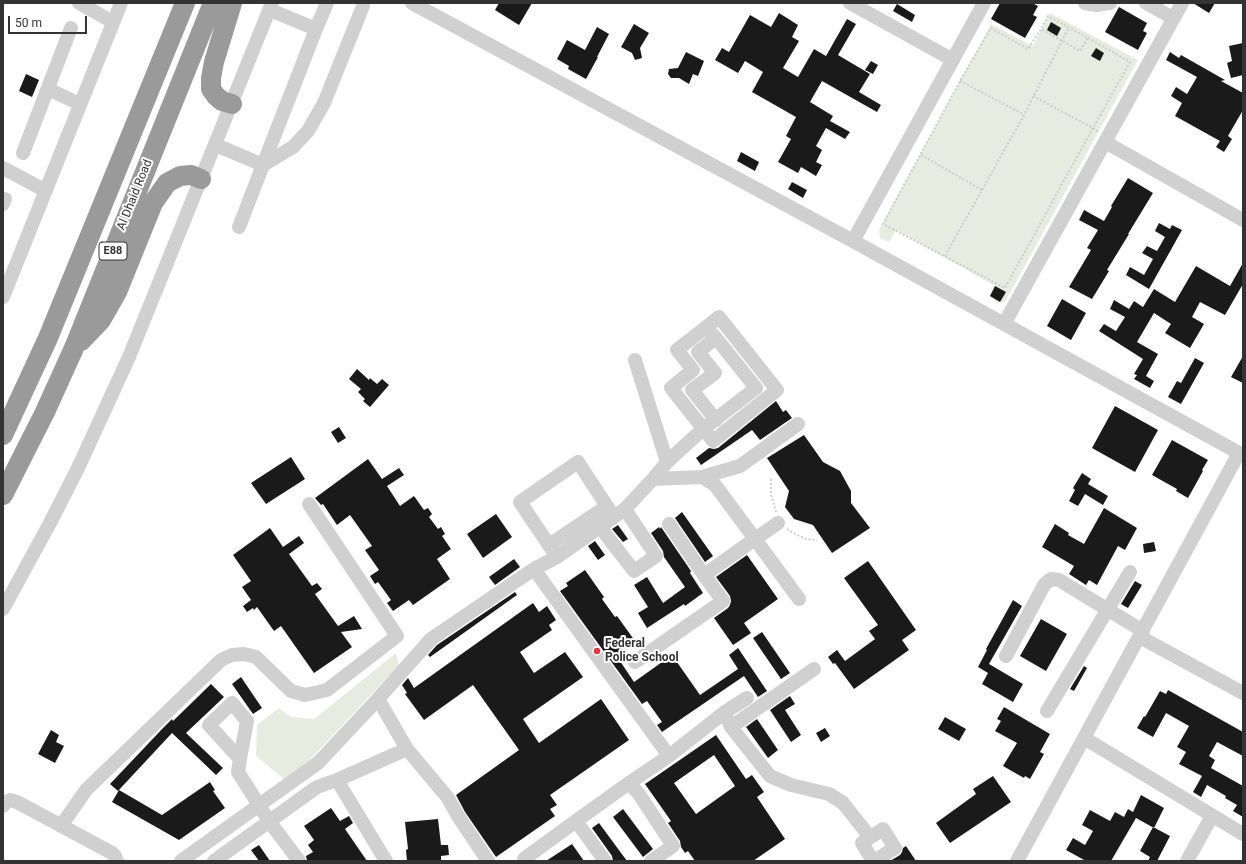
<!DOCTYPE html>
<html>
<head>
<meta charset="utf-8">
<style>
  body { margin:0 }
  #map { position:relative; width:1246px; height:864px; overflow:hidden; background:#fff; font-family:Roboto,sans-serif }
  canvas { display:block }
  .frame { position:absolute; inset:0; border:4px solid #333; pointer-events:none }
  .scale { position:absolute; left:8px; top:16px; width:79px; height:18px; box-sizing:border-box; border:2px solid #333; border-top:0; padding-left:5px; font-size:12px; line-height:14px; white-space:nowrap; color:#333; -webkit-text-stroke:3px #fff; paint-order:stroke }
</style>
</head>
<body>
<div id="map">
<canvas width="1246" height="864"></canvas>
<div class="frame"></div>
<div class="scale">50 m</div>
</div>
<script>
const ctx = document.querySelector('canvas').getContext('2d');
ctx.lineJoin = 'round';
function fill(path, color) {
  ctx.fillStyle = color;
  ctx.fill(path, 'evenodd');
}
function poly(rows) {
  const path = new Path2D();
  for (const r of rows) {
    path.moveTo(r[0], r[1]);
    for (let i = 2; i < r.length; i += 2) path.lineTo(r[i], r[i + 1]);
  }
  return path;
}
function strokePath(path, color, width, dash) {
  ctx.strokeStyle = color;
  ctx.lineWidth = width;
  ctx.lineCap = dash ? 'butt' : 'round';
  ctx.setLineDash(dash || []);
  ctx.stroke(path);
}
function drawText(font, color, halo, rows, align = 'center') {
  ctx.font = font + ' Roboto,sans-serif';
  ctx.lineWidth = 4;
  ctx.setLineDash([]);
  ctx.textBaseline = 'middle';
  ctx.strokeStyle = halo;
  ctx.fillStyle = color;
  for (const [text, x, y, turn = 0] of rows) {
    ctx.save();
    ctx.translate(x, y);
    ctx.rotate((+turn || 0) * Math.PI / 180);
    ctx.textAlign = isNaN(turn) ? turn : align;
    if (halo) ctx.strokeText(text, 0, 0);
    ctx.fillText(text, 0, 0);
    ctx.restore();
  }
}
fill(poly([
  [1050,13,1138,60,1005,302,997,302,989,296,995,286,896,230,889,242,880,238,879,230,991,24,1033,46],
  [396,653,399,665,304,766,284,779,256,756,257,725,279,708,291,717,314,719]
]), '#e6ecdf');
fill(poly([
  [499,3,532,3,519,25,495,10],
  [1000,3,1032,3,1038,6,1033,15,1037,17,1025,38,991,19],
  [1193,3,1215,3,1209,13],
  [897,4,915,15,912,22,893,11],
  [1119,7,1147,23,1143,31,1147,33,1138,50,1105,32],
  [779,13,798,25,792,37,799,41,783,68,798,77,814,49,826,56,847,19,856,24,838,55,870,74,859,92,881,105,877,112,822,81,810,102,833,116,830,121,850,132,845,139,826,128,816,146,822,150,816,162,822,165,816,176,801,167,798,173,778,162,791,139,786,136,796,117,752,92,763,72,745,61,738,73,715,60,722,48,729,52,750,15,771,27],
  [1051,22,1061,28,1057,36,1047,30],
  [634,24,649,33,640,48,642,58,635,60,632,53,621,47],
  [597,27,609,34,597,57,598,57,586,79,568,69,569,66,557,59,567,40,585,50],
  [1243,43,1243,75,1231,78,1227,63,1232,61,1229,46],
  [1096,48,1104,53,1100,61,1091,56],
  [686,52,704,61,698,76,693,74,689,84,679,78,671,78,668,74,669,69,678,68],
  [1170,52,1179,58,1181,55,1225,80,1221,81,1243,93,1243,110,1228,136,1232,139,1224,152,1216,147,1220,141,1175,116,1182,103,1171,96,1176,87,1187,94,1197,77,1166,60],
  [871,61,878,65,873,74,865,70],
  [26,74,39,80,32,97,19,91],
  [741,152,759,162,755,171,737,161],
  [1128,178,1153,193,1128,234,1129,234,1107,270,1109,271,1092,299,1069,287,1091,250,1087,248,1098,230,1079,220,1084,210,1104,221,1112,207,1111,206],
  [792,182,807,190,803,198,788,189],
  [1159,223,1170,229,1172,225,1182,230,1149,289,1126,275,1130,267,1144,275,1153,259,1142,253,1147,246,1157,251,1165,237,1155,231],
  [1243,263,1243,284,1225,315,1200,302,1192,317,1204,324,1190,348,1165,333,1171,324,1154,313,1137,342,1158,354,1146,376,1154,381,1150,388,1134,379,1137,375,1134,374,1143,359,1099,331,1104,324,1116,331,1125,317,1110,309,1114,300,1129,309,1134,301,1143,307,1154,289,1175,302,1196,266,1230,286],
  [995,286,1006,292,1000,302,990,296],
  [1062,299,1086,313,1071,340,1047,326],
  [1243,356,1243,383,1231,377],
  [1195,358,1204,363,1181,404,1168,397,1177,381,1181,383],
  [357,369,369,380,370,378,377,384,382,379,389,385,370,407,363,401,365,399,358,392,361,389,349,379],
  [776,401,783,412,786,410,792,418,760,440,752,430,701,465,696,458,709,448,714,449,718,448],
  [1115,406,1158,430,1135,472,1092,448],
  [339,427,346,438,338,443,331,432],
  [804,435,823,462,840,471,851,491,851,503,870,528,832,553,813,525,794,519,785,507,789,491,767,458],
  [1172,440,1208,460,1202,470,1203,471,1188,498,1176,491,1177,489,1152,475],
  [291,457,305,479,266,504,251,483],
  [368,459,382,479,399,468,404,475,387,486,400,506,414,496,424,510,428,508,432,514,429,517,438,529,441,527,445,534,442,536,451,549,437,559,450,579,413,605,409,600,393,611,387,603,391,600,378,582,375,584,370,576,379,570,365,550,372,546,350,515,337,525,323,504,321,505,315,498],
  [1082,473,1091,479,1088,484,1108,496,1103,505,1085,494,1078,506,1069,501,1075,490,1073,488],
  [1104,508,1137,528,1125,550,1118,546,1097,585,1089,580,1086,585,1069,574,1074,566,1042,547,1055,524,1069,533,1068,535,1084,544],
  [682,512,713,556,705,562,675,518],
  [496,514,512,537,483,558,467,534],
  [618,525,628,539,623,542,612,529],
  [659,527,660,529,661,527,691,571,690,573,703,593,685,606,684,604,647,628,638,613,648,607,634,585,647,577,663,603,685,587,664,557,663,551,651,533],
  [270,528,283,547,299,536,304,543,289,554,312,586,317,583,322,589,315,594,338,626,354,616,362,629,341,632,352,647,314,673,281,626,274,631,257,607,254,610,253,608,247,612,243,606,251,600,242,587,251,581,233,555],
  [595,541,605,555,598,560,588,546],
  [1154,542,1156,551,1144,553,1143,544],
  [747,555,778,599,744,623,751,633,733,645,714,618,728,608,730,605,731,601,730,596,716,577],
  [514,559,520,567,495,585,489,577],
  [868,561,916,630,902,640,909,650,854,689,835,663,833,664,828,657,837,650,845,661,875,639,869,631,878,625,844,578],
  [585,570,604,597,602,599,615,617,617,616,635,641,616,655,634,682,672,655,700,695,738,669,729,655,738,648,767,691,758,697,744,676,662,732,657,725,662,722,647,701,642,704,560,591,568,586,566,583],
  [1135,581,1142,585,1128,608,1121,604],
  [515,592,517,595,430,657,428,655,437,645],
  [1013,600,1022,606,989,664,1023,684,1013,702,982,684,988,673,978,667,987,650,986,649],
  [533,603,539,612,547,606,556,620,549,625,552,630,520,652,534,673,565,652,583,677,523,719,539,743,601,699,629,740,550,795,557,805,550,809,555,816,496,857,465,812,456,795,519,750,473,685,424,720,405,694,407,693,402,685,408,678,414,688],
  [1041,619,1067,634,1046,671,1020,656],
  [762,632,790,673,781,679,753,638],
  [1084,666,1087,668,1074,691,1070,689],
  [241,677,262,708,253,714,232,684],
  [211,684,224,697,186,733,223,768,216,775,172,733,118,791,110,784,163,728,172,719,173,721],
  [1168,690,1243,732,1243,756,1217,742,1209,756,1215,760,1211,768,1243,786,1243,817,1233,811,1237,805,1225,798,1226,796,1207,785,1201,797,1193,792,1202,776,1179,764,1186,752,1177,747,1189,726,1166,713,1153,737,1137,728,1144,716,1145,717,1160,691,1166,694],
  [790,696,795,704,785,710,801,735,791,742,770,710],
  [1004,707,1050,734,1040,752,1044,754,1030,779,1025,776,1024,778,1003,766,1017,743,995,731,1001,721,997,719],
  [945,717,966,729,959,741,938,729],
  [757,719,778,750,768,758,746,727],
  [825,728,830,736,821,742,816,733],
  [51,730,59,735,56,742,64,746,55,763,38,754],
  [716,735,746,779,752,775,764,792,757,797,785,839,753,861,695,861,688,851,685,853,681,847,680,841,668,823,671,821,645,784],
  [714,755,735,786,696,814,674,783],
  [993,776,1011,802,950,843,936,823,976,794,973,789],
  [210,782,215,790,213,791,225,808,179,840,112,802,119,790,162,815],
  [1141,795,1164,808,1154,828,1136,818,1111,861,1086,861,1066,850,1073,838,1085,845,1093,831,1082,825,1090,810,1110,821,1115,812,1124,817,1128,809,1133,812],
  [331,808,340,821,349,816,353,823,345,829,367,861,307,861,306,856,313,852,308,845,314,840,304,826],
  [623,809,653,849,643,857,613,817],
  [438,819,441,845,448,845,449,855,441,856,441,861,407,861,406,850,408,849,405,822],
  [599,823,627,861,613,861,612,856,592,828],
  [1153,827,1170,836,1157,861,1148,861,1150,857,1140,851],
  [572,844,584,861,546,861],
  [259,845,270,861,259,861,251,850],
  [906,846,916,861,890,861,900,855,902,852,903,848]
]), '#1a1a1a');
strokePath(poly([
  [1088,38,1130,62,1093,128,1098,131],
  [960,81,1023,114],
  [1033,96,1093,128,1005,288,883,224,960,81,991,28,1028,49,1041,29,1080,51,1088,38,1048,16,1041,29],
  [921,155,982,190],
  [945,256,1024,115,1069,27],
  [771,479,771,494,776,512],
  [787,529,797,535,806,539,817,540]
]), '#cdcdcd', 2, [2, 2]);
strokePath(poly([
  [79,3,113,22],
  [412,3,853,241,1243,455],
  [850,3,953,60],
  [1085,3,1097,5,1110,3],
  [1146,3,1173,18],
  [316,29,327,3],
  [48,89,80,104],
  [1105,142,1243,220],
  [216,145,263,165,316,29,270,10],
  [23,153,71,28],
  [3,168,46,191],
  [3,204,5,199],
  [239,227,263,165,293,147,308,131,324,103,363,6,363,3],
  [853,241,984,3],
  [3,297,121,3],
  [719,317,777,390,713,441,671,388,693,370,677,350,719,317],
  [1004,324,1182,3],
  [710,332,716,338,698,352,715,373,692,390,716,420],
  [635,360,667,462,653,479,702,477,740,466,798,424],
  [667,462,703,429,756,388,716,338],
  [778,523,755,539,799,599],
  [669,524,704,575,755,539,715,485,702,477],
  [600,527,634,571,656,556,625,509],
  [549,545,607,506],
  [557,557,520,502,578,462,614,517],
  [534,569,669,756],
  [3,609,50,523,78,468,129,357,272,3],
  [1140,637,1243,693],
  [1006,656,1043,587,1045,584,1051,579,1059,580,1143,631],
  [635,662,723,601,704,575],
  [378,699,431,639,534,569,557,557,614,517,625,509,653,479],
  [1047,711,1130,572],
  [728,720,731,727,814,669],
  [731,727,770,776,791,785,829,794,843,803,870,837],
  [1084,738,1243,834],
  [407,749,448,798,458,816,488,861],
  [240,759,247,721,232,703,209,725,240,759,238,772,269,821,299,861],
  [337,780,386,861],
  [629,783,639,794,673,846,651,861],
  [3,806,6,802,10,800,17,802,112,853,115,856,117,861],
  [61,826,86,790,221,660,232,655,244,654,256,657,291,691,305,695,327,690,397,636,309,504],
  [181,861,318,763,378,699,407,749,337,780,317,787,214,861],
  [526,861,524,859,576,821],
  [605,861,576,821,629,783,669,756,725,712,747,698],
  [873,861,862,843,883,829,895,848,874,861],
  [1017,861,1239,453],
  [1187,861,1212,816]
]), '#d0d0d0', 14);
strokePath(poly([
  [232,104,222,101,216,96,211,89,211,78,214,62,232,3],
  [81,341,101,320,117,292,153,203,167,183,180,176,191,175,201,179],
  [3,435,48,338,185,3],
  [3,495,45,412,74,348,213,3]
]), '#9a9a9a', 20);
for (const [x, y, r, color] of [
  [597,651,4,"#e63946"]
]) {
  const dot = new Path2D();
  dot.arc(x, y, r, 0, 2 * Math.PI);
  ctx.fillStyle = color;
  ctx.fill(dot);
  strokePath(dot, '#fff', 1.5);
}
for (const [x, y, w] of [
  [113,251,28]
]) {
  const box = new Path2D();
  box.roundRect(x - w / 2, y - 9, w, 18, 3);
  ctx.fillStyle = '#fff';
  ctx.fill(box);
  strokePath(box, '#333', 1);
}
drawText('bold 11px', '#333', null, [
  ["E88",113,251]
]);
drawText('12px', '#333', '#fff', [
  ["Al Dhaid Road",135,195,-68]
]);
drawText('bold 12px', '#333', '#fff', [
  ["Federal",605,644],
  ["Police School",605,658]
], 'left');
</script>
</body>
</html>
